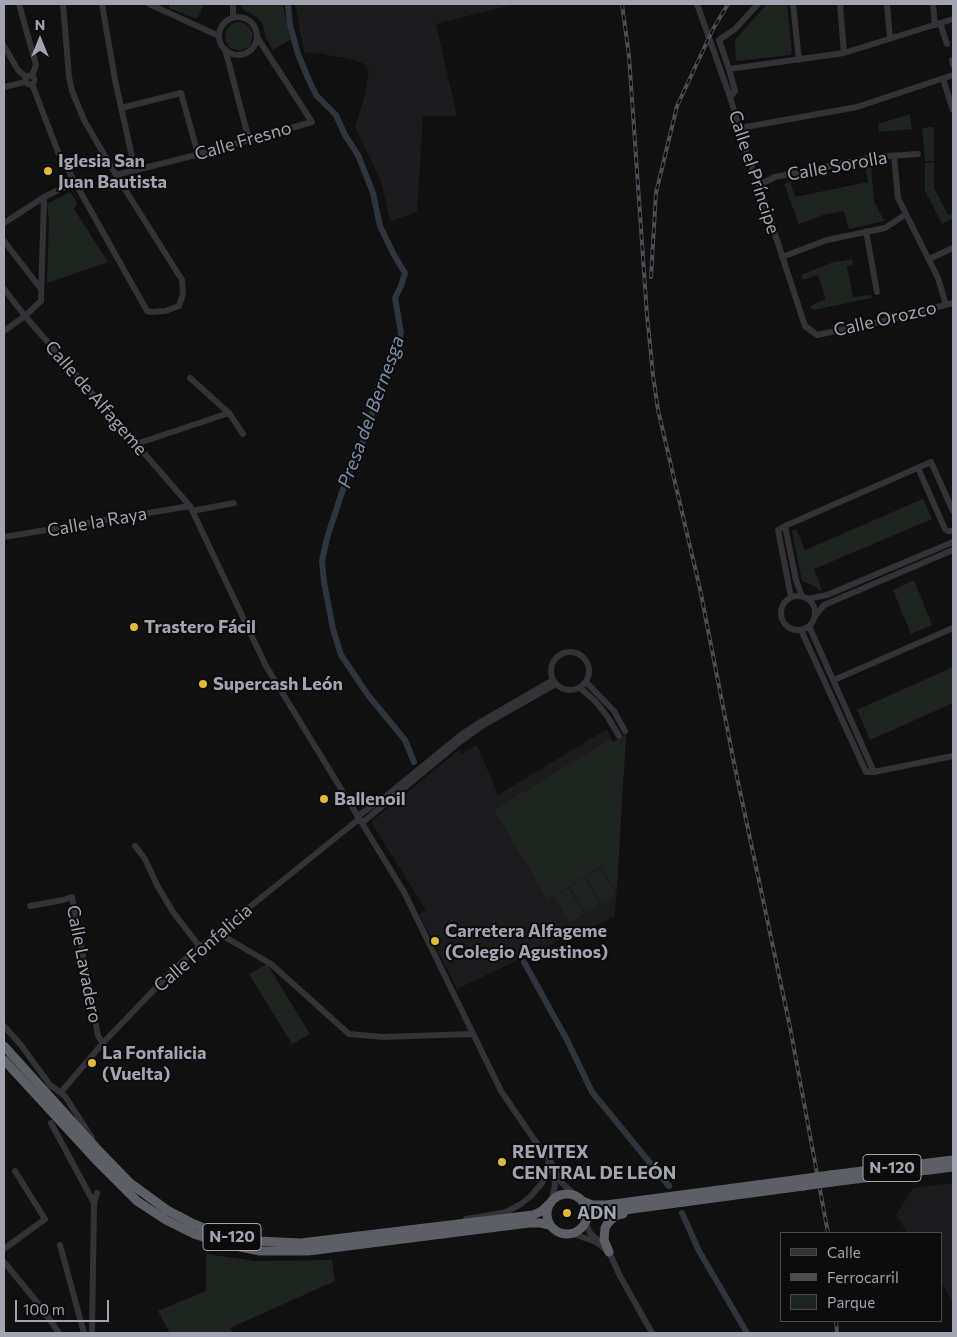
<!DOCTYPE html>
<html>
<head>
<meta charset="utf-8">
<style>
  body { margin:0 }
  #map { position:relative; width:957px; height:1337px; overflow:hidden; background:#101011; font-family:Commissioner,sans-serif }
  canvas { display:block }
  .frame { position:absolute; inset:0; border:5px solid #a2a5b1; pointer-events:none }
  .legend { position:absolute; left:780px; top:1232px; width:162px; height:90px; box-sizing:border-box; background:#0b0b0c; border:1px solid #47494e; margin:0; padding:6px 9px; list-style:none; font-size:15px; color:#a2a5b1 }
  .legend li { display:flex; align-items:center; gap:10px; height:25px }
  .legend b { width:25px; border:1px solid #47494e }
  .north { position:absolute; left:15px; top:15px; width:50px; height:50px; -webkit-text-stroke:4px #0b0b0c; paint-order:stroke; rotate:0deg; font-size:14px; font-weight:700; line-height:20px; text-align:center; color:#a2a5b1 }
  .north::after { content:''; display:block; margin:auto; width:18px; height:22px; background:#a2a5b1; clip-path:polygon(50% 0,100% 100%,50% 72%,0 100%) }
  .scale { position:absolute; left:15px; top:1300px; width:94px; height:22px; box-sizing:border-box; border:2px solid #a2a5b1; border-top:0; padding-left:6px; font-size:15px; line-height:18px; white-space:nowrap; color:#a2a5b1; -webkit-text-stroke:4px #0b0b0c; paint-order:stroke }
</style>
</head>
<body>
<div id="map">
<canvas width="957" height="1337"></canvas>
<div class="frame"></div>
<ul class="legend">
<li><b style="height:6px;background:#333337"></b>Calle</li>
<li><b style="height:6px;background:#4c4d52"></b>Ferrocarril</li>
<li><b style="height:14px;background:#1e2520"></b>Parque</li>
</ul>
<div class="north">N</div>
<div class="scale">100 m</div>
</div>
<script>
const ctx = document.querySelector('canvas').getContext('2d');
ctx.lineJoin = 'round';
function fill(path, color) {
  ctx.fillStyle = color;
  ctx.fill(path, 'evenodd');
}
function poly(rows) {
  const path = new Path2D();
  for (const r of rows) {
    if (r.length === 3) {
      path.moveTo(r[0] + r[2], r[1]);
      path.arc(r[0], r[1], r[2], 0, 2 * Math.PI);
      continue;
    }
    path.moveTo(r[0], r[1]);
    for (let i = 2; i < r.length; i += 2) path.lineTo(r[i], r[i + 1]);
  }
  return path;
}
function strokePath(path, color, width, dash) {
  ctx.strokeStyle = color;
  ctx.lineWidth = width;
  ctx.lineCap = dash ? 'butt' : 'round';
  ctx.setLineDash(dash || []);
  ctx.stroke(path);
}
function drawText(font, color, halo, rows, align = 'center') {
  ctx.font = font + ' Commissioner,sans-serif';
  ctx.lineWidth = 4;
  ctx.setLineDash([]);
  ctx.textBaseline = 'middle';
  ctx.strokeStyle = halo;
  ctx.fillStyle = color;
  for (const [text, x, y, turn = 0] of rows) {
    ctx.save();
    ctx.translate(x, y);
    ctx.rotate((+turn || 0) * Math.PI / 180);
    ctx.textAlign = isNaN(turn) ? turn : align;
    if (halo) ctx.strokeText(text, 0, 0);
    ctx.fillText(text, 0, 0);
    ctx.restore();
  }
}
fill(poly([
  [295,4,510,4,511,5,436,24,457,116,423,116,417,212,390,221,381,181,355,127,365,95,369,71,364,64,348,58,332,56,320,53,318,54,304,52],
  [607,729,613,742,626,734,615,916,571,938,569,936,457,989,419,914,426,910,371,822,460,749,462,754,477,745,498,795],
  [953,1183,953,1302,941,1283,941,1233,908,1233,896,1215,913,1188]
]), '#1c1c1e');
fill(poly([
  [169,4,204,4,197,19,169,8],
  [240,4,283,4,290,40,273,50,266,38,262,23,257,17,244,10],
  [767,4,787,4,792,52,790,55,736,61,735,40],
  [236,22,244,23,248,26,253,33,251,43,249,47,240,51,230,48,225,40,226,30,232,24],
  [910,114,912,129,879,132,878,124],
  [933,127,934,132,934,161,925,161,922,128],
  [934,162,934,188,948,215,953,214,953,218,942,224,925,191,925,163],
  [865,166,871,166,874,201,884,221,849,229,844,211,823,215,799,224,784,184,790,181,795,197,868,182],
  [70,192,77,203,74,209,108,262,47,283,49,222,47,204],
  [852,259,853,265,847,266,853,297,871,295,872,298,813,310,810,306,826,299,818,275,803,280,801,275,831,263],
  [923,499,932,519,814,569,822,590,820,591,814,586,802,581,792,531,796,529,805,550],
  [914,580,932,625,911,634,893,590],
  [953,667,953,703,870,740,857,710],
  [626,734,617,887,613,887,600,866,548,900,494,810,611,739,613,742],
  [600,869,616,894,602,903,586,877],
  [584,878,600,904,586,913,570,887],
  [568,888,584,914,570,923,554,897],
  [267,964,310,1034,292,1044,249,974],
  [206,1254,255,1261,332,1260,335,1281,230,1328,233,1333,170,1333,158,1311,206,1291]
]), '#1e2520');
strokePath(poly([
  [288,5,290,25,298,54,308,78,316,95,336,115,345,135,358,155,373,193,380,226,394,255,405,273,401,286,395,298,401,333,399,342,378,385,377,398,360,450,347,478,342,492,327,538,322,561,324,582,333,629,341,655,368,695,405,740,414,762],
  [524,962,567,1040,592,1092,669,1186],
  [682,1213,699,1251,747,1333]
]), '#2e353c', 6);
strokePath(poly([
  [19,4,36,65,32,76],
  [102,4,115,80,135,170],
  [149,4,219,36],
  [233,4,233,17],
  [697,4,730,97,749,160,759,185,805,326,817,335,888,320,953,303],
  [793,4,799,60],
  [840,4,844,53],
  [887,4,890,38],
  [933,4,935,25],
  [238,36,19],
  [940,23,947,44],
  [4,46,18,70,26,77],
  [225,49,249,140],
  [952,60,953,65],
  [729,69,844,53,953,19],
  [30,80,4.5],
  [943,79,953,110],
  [32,84,58,152,147,311,151,312,165,311,179,306,183,294,182,280,116,175,84,120,72,91,69,77,63,4],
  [4,87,25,82],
  [730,97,735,91,729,69,719,40,735,29,758,4],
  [121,108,181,93,198,154],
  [740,128,857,107,953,75],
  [894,156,898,198,938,278,946,305],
  [116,175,192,156,312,122,257,37],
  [759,185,775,177,874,157,918,154],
  [4,223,44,197,75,182],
  [866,231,877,292],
  [4,241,41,289],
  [782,257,827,240,885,228,906,214],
  [929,259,953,248],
  [4,289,25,316,190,506,266,666,404,892,501,1091,542,1151,550,1160,561,1182,576,1196],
  [4,331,25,316,41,301,44,197],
  [190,378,229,413,243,434],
  [136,444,229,413],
  [918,468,945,529,948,531,953,531],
  [192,511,234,503],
  [785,526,931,462,953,511],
  [4,537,190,506],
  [798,613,17],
  [791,597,778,530,785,526,796,580,802,596],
  [808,599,827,595,953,542],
  [815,616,824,605,953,550],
  [809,626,874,772],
  [801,630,866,772,874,772,953,756],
  [570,671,19],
  [834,680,953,628],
  [586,682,614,711,625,731],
  [580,688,595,701,607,716,619,736],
  [358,816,386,796,462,734,482,721,553,680],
  [362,823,461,741,482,726,556,684],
  [135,846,145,859,157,885,173,912,200,947],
  [30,906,63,900,72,897,98,1036,103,1043],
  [218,933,271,964,349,1034,384,1037,472,1034],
  [4,1026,21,1045,50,1085,65,1096,92,1138],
  [61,1092,103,1043,173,970,190,955,359,819],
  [51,1123,94,1203],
  [551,1201,555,1186,554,1176,552,1170],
  [466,1219,502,1213,508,1211,521,1204,531,1196,542,1183,547,1173,548,1163],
  [585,1221,590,1233,598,1240],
  [571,1233,596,1242,609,1252,620,1276,652,1333],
  [60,1245,84,1333],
  [4,1249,45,1219,15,1171],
  [4,1262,41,1307,59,1333],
  [92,1333,94,1203,97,1193]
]), '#333337', 6);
strokePath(poly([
  [4,1046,99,1151,130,1183,167,1210,194,1224,219,1234,256,1241,301,1243,533,1215,542,1211,549,1204],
  [4,1060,96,1160,137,1201,166,1220,194,1234,221,1243,260,1251,308,1251,529,1223,540,1223,550,1225],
  [830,1175,953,1160],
  [832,1182,953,1167],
  [567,1214,20],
  [583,1201,592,1205,606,1205,802,1179],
  [587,1218,602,1213,803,1186],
  [609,1252,604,1240,605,1228,608,1223,615,1216,623,1214]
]), '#5d5f66', 9);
const rail = poly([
  [622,4,629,56,647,315,653,375,658,410,700,589,734,763,790,1027,828,1233],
  [651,277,656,193,677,106,713,29,728,4],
  [836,1321,837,1333]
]);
strokePath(rail, '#4c4d52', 4);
strokePath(rail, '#0b0b0c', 2, [5.5]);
strokePath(poly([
  [802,1179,830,1175],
  [803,1186,832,1182]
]), '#5d5f66', 9);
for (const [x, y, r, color] of [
  [48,171,5,"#e1bb38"],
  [134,627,5,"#e1bb38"],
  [203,684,5,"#e1bb38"],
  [324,799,5,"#e1bb38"],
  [435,941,5,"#e1bb38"],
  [92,1063,5,"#e1bb38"],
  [502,1162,5,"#e1bb38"],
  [567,1213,5,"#e1bb38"]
]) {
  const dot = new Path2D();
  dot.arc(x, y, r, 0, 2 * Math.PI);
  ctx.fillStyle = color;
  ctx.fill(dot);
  strokePath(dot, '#0b0b0c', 2);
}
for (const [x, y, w] of [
  [892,1168,58],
  [232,1237,58]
]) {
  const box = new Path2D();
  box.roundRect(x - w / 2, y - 13.5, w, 27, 4);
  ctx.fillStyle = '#0b0b0c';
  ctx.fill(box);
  strokePath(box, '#a2a5b1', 1);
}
drawText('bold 16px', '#a2a5b1', null, [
  ["N-120",892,1168],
  ["N-120",232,1237]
]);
drawText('18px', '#a2a5b1', '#0b0b0c', [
  ["Calle Fresno",243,141,-16],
  ["Calle Sorolla",837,166,-10],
  ["Calle el Príncipe",754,172,72],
  ["Calle Orozco",885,319,-13],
  ["Calle de Alfageme",96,398,49],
  ["Calle la Raya",97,522,-10],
  ["Calle Fonfalicia",203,948,-41],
  ["Calle Lavadero",84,964,79]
]);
drawText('bold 18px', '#a2a5b1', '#0b0b0c', [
  ["Iglesia San",58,161],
  ["Juan Bautista",58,182],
  ["Trastero Fácil",144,627],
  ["Supercash León",213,684],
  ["Ballenoil",334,799],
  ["Carretera Alfageme",445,931],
  ["(Colegio Agustinos)",445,952],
  ["La Fonfalicia",102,1053],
  ["(Vuelta)",102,1074],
  ["REVITEX",512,1152],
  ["CENTRAL DE LEÓN",512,1173],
  ["ADN",577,1213]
], 'left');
drawText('italic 19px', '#7b8fa9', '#0b0b0c', [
  ["Presa del Bernesga",371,412,-70]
]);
</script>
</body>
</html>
